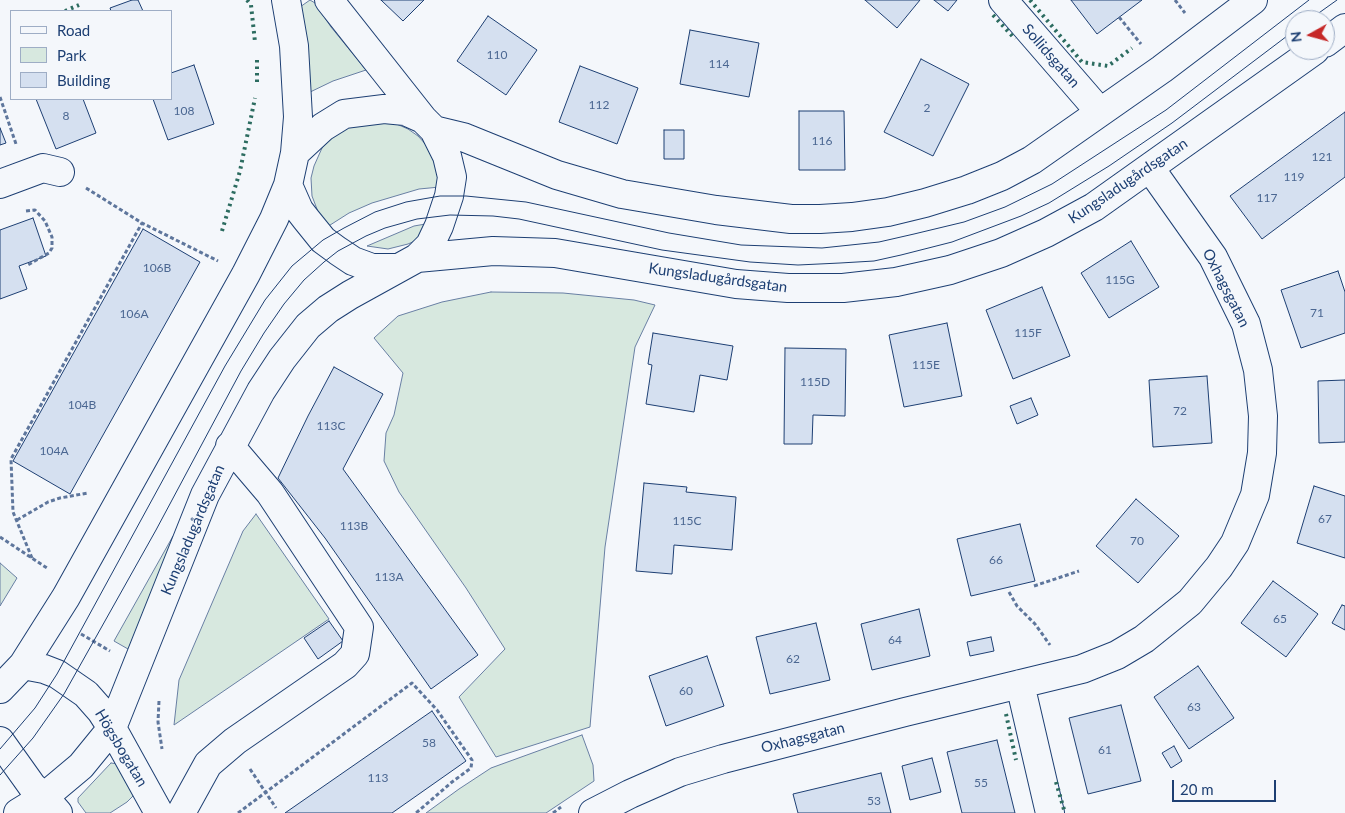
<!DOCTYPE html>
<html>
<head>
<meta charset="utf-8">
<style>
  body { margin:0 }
  #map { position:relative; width:1345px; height:813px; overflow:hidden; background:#f4f7fb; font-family:Lato,sans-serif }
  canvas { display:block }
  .legend { position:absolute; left:10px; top:10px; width:162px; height:90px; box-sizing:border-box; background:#f4f7fb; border:1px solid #9eadc5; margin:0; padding:6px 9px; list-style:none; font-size:15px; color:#1d3f73 }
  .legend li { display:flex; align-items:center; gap:10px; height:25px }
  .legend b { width:25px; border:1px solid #9eadc5 }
  .north { position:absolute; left:1285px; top:10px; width:50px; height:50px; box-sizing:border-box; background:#f4f7fb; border:1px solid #9eadc5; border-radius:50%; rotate:263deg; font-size:14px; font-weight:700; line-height:20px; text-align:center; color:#1d3f73 }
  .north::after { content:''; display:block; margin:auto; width:18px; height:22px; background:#c62828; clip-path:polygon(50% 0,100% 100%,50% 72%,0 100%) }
  .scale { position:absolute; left:1172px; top:780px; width:104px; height:22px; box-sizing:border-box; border:2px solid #1d3f73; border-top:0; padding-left:6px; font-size:15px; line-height:18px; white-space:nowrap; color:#1d3f73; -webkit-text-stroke:4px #f4f7fb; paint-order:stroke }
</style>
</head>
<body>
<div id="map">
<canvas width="1345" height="813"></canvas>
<ul class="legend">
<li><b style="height:6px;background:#f4f7fb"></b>Road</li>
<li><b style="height:14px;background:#d7e8df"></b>Park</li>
<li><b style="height:14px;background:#d5e0f0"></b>Building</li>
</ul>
<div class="north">N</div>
<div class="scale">20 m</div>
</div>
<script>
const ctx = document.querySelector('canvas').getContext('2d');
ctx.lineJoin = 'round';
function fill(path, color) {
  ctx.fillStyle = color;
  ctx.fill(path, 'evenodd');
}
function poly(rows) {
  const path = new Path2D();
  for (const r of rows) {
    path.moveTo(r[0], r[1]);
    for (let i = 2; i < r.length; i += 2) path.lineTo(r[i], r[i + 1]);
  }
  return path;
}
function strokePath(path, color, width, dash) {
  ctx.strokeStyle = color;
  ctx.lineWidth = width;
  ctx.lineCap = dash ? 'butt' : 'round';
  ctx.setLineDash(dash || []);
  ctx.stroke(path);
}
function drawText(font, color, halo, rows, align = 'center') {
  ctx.font = font + ' Lato,sans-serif';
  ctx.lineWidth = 4;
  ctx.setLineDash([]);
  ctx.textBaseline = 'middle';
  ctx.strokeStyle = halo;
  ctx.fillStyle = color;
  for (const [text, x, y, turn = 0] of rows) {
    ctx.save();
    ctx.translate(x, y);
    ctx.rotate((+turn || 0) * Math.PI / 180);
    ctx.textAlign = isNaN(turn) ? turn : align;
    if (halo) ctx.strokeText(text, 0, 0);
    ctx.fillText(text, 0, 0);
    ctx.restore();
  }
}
const green = poly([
  [310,0,315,3,331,27,366,70,333,81,306,94,300,7,310,0],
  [359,122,392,122,408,129,418,136,429,148,436,160,440,187,419,189,372,203,349,213,327,227,320,217,312,196,311,178,314,166,322,148,330,139,345,128,359,122],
  [437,222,417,240,408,244,388,249,367,246,414,226,437,222],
  [491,292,563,293,634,300,655,305,635,347,605,547,590,727,496,757,459,697,505,649,466,588,399,492,384,461,386,433,394,415,403,373,374,338,398,316,442,302,491,292],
  [256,514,329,619,174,725,179,680,243,531,256,514],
  [181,528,135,653,114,641,173,536,181,528],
  [0,563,17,578,0,606,0,563],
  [582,735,593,765,594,781,546,813,426,813,459,789,491,768,582,735],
  [111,763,118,764,136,793,127,802,110,813,86,813,78,802,78,798,111,763]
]);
fill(green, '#d7e8df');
strokePath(green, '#687fa3', 1);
const building = poly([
  [132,0,138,0,143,11,111,11,110,8,132,0],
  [381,0,424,0,403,21,381,0],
  [865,0,920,0,897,28,865,0],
  [934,0,957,0,948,11,934,0],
  [1071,0,1142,0,1097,34,1071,0],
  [488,16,537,50,506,95,457,61,488,16],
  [690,30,759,43,749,97,680,84,690,30],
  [921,59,969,84,933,156,884,132,921,59],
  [194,65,214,124,168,140,153,99,171,99,171,73,194,65],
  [580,66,638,88,617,144,559,122,580,66],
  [36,99,83,99,96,133,56,149,36,99],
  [799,111,844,111,845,170,799,170,799,111],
  [1345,112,1345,177,1262,239,1230,196,1345,112],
  [0,128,6,143,0,145,0,128],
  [664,130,684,130,684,159,664,159,664,130],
  [33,218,46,256,19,266,27,289,0,299,0,230,33,218],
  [143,229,200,262,70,494,13,461,143,229],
  [1131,241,1159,287,1109,318,1081,273,1131,241],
  [1338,271,1345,292,1345,333,1301,348,1281,290,1338,271],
  [1042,287,1070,356,1013,379,986,310,1042,287],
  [947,323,962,396,904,407,889,335,947,323],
  [653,333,733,346,727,380,700,375,694,412,646,404,652,365,648,364,653,333],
  [785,348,846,349,845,416,813,415,812,444,784,444,785,348],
  [334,367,383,394,343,469,478,655,431,689,325,538,278,478,308,416,334,367],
  [1207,376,1212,443,1153,447,1149,380,1207,376],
  [1345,380,1345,442,1319,443,1318,381,1345,380],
  [1031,398,1038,415,1017,424,1010,406,1031,398],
  [644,483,687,487,686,492,736,497,732,550,674,545,672,574,636,571,644,483],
  [1314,486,1345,496,1345,558,1297,543,1314,486],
  [1136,499,1179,536,1138,583,1096,546,1136,499],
  [1020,524,1035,581,971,596,957,539,1020,524],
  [1273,581,1318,614,1286,657,1241,623,1273,581],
  [1342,605,1345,606,1345,630,1332,623,1342,605],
  [919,609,930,656,872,670,861,624,919,609],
  [329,621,343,641,318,659,304,638,329,621],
  [816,623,830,680,770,694,756,637,816,623],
  [991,637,994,651,970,656,967,642,991,637],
  [707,656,724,706,666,726,649,676,707,656],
  [1198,666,1234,718,1189,749,1154,697,1198,666],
  [1121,705,1141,781,1088,794,1069,718,1121,705],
  [432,711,466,761,392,813,285,813,432,711],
  [997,740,1015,813,962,813,947,752,997,740],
  [1174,746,1182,761,1171,768,1162,753,1174,746],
  [932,758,941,792,910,800,902,766,932,758],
  [881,773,891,813,798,813,793,794,881,773]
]);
fill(building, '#d5e0f0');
strokePath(building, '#1d3f73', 1);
const minor = poly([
  [286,0,294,46,298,117,295,153],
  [329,0,423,119],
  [1003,0,1100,112],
  [1325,43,1345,28],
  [434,130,463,137,557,175,622,194,716,210,791,219,820,219,852,217,888,212,925,203,967,190,1002,176,1032,160,1162,69,1253,0],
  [0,184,43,168,60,172],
  [417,258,493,251,555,253,736,284,788,288,843,288,896,282,950,270,1001,253,1046,233,1094,207,1315,50],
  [23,665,44,669,57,674,86,694,101,711,112,728,159,813],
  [1020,684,1050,813],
  [0,689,23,665,66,597,246,274,274,219,288,185],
  [0,741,32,786,44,797,58,813],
  [18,813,44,797,81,766,112,728,205,495,261,391,282,359,308,326,328,309,350,295,417,258,430,245,439,226,449,196,452,177,447,156,434,130,423,119,405,111,384,109,344,114,323,127,295,153,288,185,299,210,306,219,323,240,338,251,353,261,372,268,398,268],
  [181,813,208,764,235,741,345,665,355,654,359,627,270,493,230,446],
  [593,813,630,794,680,772,723,759,905,712,1082,669,1117,655,1144,639,1190,602,1219,567,1235,543,1255,495,1262,453,1263,416,1258,370,1246,324,1213,257,1150,168]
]);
strokePath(minor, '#1d3f73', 30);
strokePath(poly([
  [1175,0,1185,13],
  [1119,17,1141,44],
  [0,97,16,144],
  [86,188,142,223,218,261],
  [26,211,35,210,45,221,52,237,52,248,49,253,26,266],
  [17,520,48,502,60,498,88,493],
  [0,537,47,568],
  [32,558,13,512,11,459,142,223],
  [1034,586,1079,571],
  [1009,592,1017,606,1035,624,1050,645],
  [81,634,110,651],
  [159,701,158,722,162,749],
  [250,769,276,808],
  [238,813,412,683,437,710,472,760,471,768,452,782,416,813],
  [553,813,561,807]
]), '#5e769c', 3, [4, 2.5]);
strokePath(minor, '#f4f7fb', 28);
strokePath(poly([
  [1309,20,1337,0],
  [0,749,35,708,57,674,225,366,265,300,292,266,323,240,344,228,375,212,406,202,440,196,466,196,526,202,669,233,741,245,822,248,879,242,914,234,964,222,1005,207,1052,184,1166,110,1309,0],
  [0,775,33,738,64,694,156,530,241,371,264,333,284,304,304,280,324,262,338,251,366,236,385,228,417,219,450,215,493,216,519,219,662,250,750,262,798,265,840,263,874,261,901,255,952,242,1021,216,1049,203,1109,166,1172,123,1295,30]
]), '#1d3f73', 1);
strokePath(poly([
  [247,0,251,5,255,42],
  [1030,0,1082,62,1108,66,1132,48],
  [65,11,79,5],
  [993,15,1015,39],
  [257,60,257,86],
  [222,231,240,171,255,98],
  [1006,714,1016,760],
  [1056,782,1065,813]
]), '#2c6c60', 4, [2.5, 4]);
drawText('12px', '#4b6792', null, [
  ["110",497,55],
  ["114",719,64],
  ["112",599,105],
  ["2",927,108],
  ["108",184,111],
  ["8",66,116],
  ["116",822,141],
  ["121",1322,157],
  ["119",1294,177],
  ["117",1267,198],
  ["106B",157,268],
  ["115G",1120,280],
  ["71",1317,313],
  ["106A",134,314],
  ["115F",1028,333],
  ["115E",926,365],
  ["115D",815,382],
  ["104B",82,405],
  ["72",1180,411],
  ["113C",331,426],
  ["104A",54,451],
  ["67",1325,519],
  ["115C",687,521],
  ["113B",354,526],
  ["70",1137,541],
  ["66",996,560],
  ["113A",389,577],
  ["65",1280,619],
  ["64",895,640],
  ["62",793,659],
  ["60",686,691],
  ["63",1194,707],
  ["58",429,743],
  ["61",1105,750],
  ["113",378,778],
  ["55",981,783],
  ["53",874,801]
]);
drawText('15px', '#1d3f73', '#f4f7fb', [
  ["Sollidsgatan",1051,56,49],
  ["Kungsladugårdsgatan",1128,181,-34],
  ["Kungsladugårdsgatan",718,278,8],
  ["Oxhagsgatan",1226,288,63],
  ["Kungsladugårdsgatan",193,530,-67],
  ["Oxhagsgatan",803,738,-14],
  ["Högsbogatan",121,748,59]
]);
</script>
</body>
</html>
